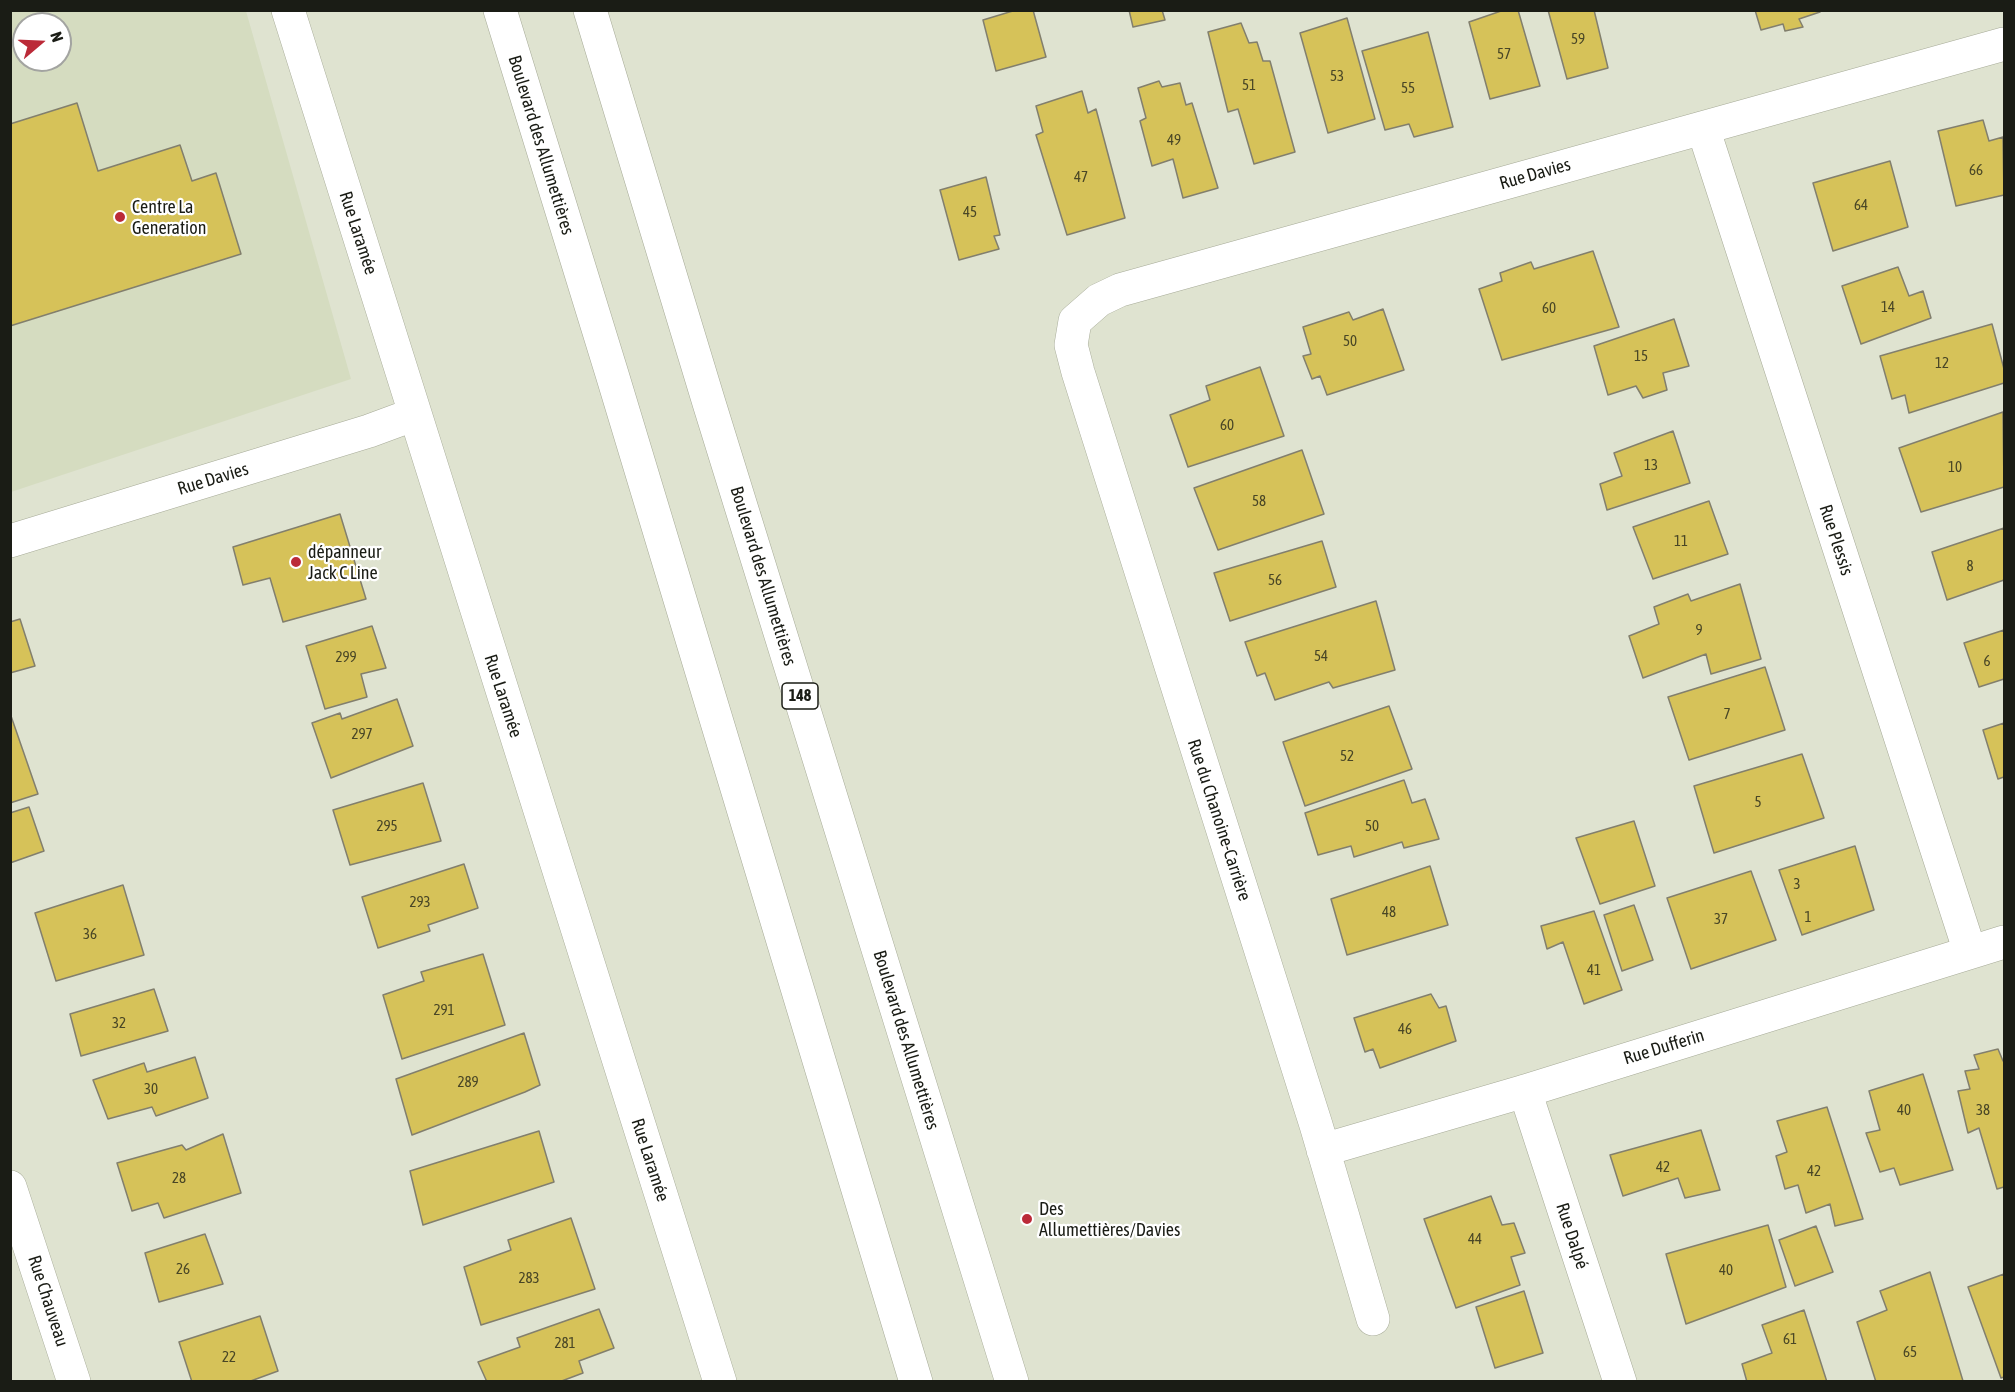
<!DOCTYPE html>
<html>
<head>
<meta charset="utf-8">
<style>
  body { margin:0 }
  #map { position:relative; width:2015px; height:1392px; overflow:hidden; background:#dfe3d0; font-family:"Asap Condensed",sans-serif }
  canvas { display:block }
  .frame { position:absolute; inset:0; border:12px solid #1a1c15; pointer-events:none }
  .north { position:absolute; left:12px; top:12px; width:60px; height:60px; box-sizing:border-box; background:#fff; border:2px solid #a3a4a1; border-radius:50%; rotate:71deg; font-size:16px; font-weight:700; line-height:24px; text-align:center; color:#1a1c15 }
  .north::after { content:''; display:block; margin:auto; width:21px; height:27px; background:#bb2a38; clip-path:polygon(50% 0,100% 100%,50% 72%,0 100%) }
</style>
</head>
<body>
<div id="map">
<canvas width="2015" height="1392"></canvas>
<div class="frame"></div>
<div class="north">N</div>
</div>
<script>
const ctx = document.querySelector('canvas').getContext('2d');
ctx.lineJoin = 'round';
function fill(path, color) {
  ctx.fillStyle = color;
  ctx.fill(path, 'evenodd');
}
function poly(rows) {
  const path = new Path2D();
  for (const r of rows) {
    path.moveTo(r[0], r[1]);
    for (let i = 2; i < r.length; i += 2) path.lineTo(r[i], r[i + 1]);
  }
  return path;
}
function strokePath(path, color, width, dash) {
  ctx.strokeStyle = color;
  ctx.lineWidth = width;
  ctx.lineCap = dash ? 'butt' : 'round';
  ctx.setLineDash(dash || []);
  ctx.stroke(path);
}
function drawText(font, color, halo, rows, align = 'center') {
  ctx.font = font + ' "Asap Condensed",sans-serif';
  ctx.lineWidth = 4.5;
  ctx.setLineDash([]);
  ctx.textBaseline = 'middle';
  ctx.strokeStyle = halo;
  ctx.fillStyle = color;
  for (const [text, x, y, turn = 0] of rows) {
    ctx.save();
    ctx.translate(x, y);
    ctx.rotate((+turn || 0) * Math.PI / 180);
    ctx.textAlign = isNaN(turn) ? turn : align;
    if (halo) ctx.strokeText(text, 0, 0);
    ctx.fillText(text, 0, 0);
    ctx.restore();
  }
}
fill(poly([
  [10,11,246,11,351,379,11,492],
  [24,24,60,24,60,60,24,60]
]), '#d5dcc0');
const building = poly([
  [1016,10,1033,10,1046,57,996,71,983,20,1016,10],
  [1129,10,1162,10,1165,20,1133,27,1129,10],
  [1504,10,1518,10,1540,86,1490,99,1469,22,1504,10],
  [1548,10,1594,10,1608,68,1567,79,1548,10],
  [1755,10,1819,10,1820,12,1799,19,1803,27,1785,31,1783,24,1761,30,1755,10],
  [1347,18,1375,119,1328,133,1300,33,1347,18],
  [1241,23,1249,43,1257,42,1263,61,1270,61,1295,152,1254,164,1238,109,1228,112,1208,32,1241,23],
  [1428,32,1453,127,1414,137,1409,124,1385,130,1362,51,1428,32],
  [1159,81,1162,87,1180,83,1186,105,1192,103,1218,188,1183,198,1173,159,1152,166,1140,121,1146,118,1138,88,1159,81],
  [1082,91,1088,113,1096,109,1125,218,1067,235,1036,135,1043,132,1036,106,1082,91],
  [77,103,98,171,180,145,192,181,216,173,241,254,10,326,10,124,77,103],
  [1983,120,1989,141,2003,137,2004,195,1956,206,1938,131,1983,120],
  [1890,161,1908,227,1833,251,1813,183,1890,161],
  [986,177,1000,235,994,236,999,249,959,260,940,190,986,177],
  [1593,251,1619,327,1502,360,1479,289,1502,281,1500,273,1531,262,1534,269,1593,251],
  [1898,267,1909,296,1923,291,1931,318,1861,344,1842,286,1898,267],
  [1383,309,1404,370,1327,395,1320,376,1312,379,1303,356,1311,354,1303,327,1349,312,1353,320,1383,309],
  [1674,319,1689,366,1663,373,1667,390,1643,398,1636,386,1608,395,1594,346,1674,319],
  [1992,324,2004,369,2004,383,1909,413,1905,395,1892,399,1880,356,1992,324],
  [1260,367,1284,436,1188,467,1170,415,1210,400,1206,386,1260,367],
  [2003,412,2004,487,1921,512,1899,448,2003,412],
  [1673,431,1690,483,1607,510,1600,484,1622,476,1614,453,1673,431],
  [1302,450,1324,514,1218,550,1194,488,1302,450],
  [1709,501,1728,554,1653,579,1633,527,1709,501],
  [340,514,366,599,283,622,270,578,243,585,233,547,340,514],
  [2004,528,2004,580,1947,600,1932,552,2004,528],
  [1322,541,1336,587,1230,621,1214,573,1322,541],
  [1740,584,1761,659,1711,674,1706,654,1643,678,1629,636,1659,624,1654,607,1688,594,1691,601,1740,584],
  [1376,601,1395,670,1333,688,1329,682,1275,700,1265,673,1257,676,1245,642,1376,601],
  [20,619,35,666,10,673,10,622,20,619],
  [372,626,386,668,361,674,367,697,325,709,306,646,372,626],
  [2004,630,2004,679,1979,687,1964,643,2004,630],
  [1765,667,1785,730,1689,760,1668,697,1765,667],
  [397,699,413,746,331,778,312,723,340,713,342,719,397,699],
  [1389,706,1412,769,1305,806,1283,742,1389,706],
  [11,716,38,794,10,803,10,717,11,716],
  [2004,723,2004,777,1998,779,1983,730,2004,723],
  [1802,754,1824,818,1714,853,1694,786,1802,754],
  [1404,780,1412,803,1425,799,1439,839,1404,848,1402,842,1354,857,1351,846,1318,855,1305,813,1404,780],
  [423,783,441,841,350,865,333,810,423,783],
  [29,807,44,851,10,863,10,813,29,807],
  [1634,821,1655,886,1600,904,1576,838,1634,821],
  [1855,846,1874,910,1802,935,1779,870,1855,846],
  [464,864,478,908,428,925,430,931,378,948,362,897,464,864],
  [1430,866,1448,925,1347,955,1331,899,1430,866],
  [1751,871,1776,940,1691,969,1667,898,1751,871],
  [123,885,144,955,56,981,35,913,123,885],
  [1634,905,1653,960,1622,971,1604,915,1634,905],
  [1594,911,1622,990,1584,1004,1563,942,1547,949,1541,926,1594,911],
  [483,954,505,1025,402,1059,383,995,424,981,421,972,483,954],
  [154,989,168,1031,81,1056,70,1014,154,989],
  [1431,994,1439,1008,1446,1006,1456,1041,1380,1068,1373,1049,1365,1052,1354,1018,1431,994],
  [524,1033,540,1085,525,1092,412,1135,396,1079,524,1033],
  [1998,1049,2003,1061,2004,1060,2004,1187,1997,1189,1979,1128,1968,1133,1958,1091,1970,1089,1965,1071,1979,1069,1974,1055,1998,1049],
  [195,1057,208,1098,156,1116,152,1107,108,1119,93,1080,144,1063,147,1072,195,1057],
  [1923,1074,1953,1170,1900,1185,1894,1168,1880,1172,1866,1133,1880,1130,1869,1091,1923,1074],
  [1827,1107,1863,1219,1835,1226,1830,1204,1806,1213,1798,1185,1785,1189,1776,1156,1787,1152,1777,1121,1827,1107],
  [1701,1130,1720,1190,1685,1198,1678,1178,1623,1196,1610,1155,1701,1130],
  [539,1131,554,1182,423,1225,410,1171,539,1131],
  [223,1134,241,1193,164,1218,158,1203,132,1211,117,1163,182,1145,186,1150,223,1134],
  [1491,1196,1502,1225,1514,1223,1525,1253,1511,1257,1520,1285,1456,1308,1424,1219,1491,1196],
  [571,1218,595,1289,481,1325,464,1267,511,1250,508,1240,571,1218],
  [1768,1225,1786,1287,1686,1324,1666,1254,1768,1225],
  [1816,1226,1833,1272,1795,1286,1779,1240,1816,1226],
  [205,1234,223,1284,159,1302,145,1253,205,1234],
  [1930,1272,1963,1381,1876,1382,1857,1322,1887,1310,1880,1291,1930,1272],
  [2004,1274,2004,1377,2001,1378,1968,1287,2004,1274],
  [1524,1291,1543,1353,1495,1368,1476,1307,1524,1291],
  [599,1309,614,1348,579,1361,583,1373,559,1382,487,1382,478,1362,520,1347,517,1338,599,1309],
  [1804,1310,1827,1382,1747,1382,1742,1364,1772,1353,1762,1325,1804,1310],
  [260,1316,278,1371,248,1382,192,1382,179,1342,260,1316]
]);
fill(building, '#d6c259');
strokePath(building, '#827f6d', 1.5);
const minor = poly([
  [288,10,720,1382],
  [1703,128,1970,952],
  [10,541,369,431,415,414],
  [1525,1091,1620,1382],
  [1323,1150,1525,1091,2004,942],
  [10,1187,74,1382],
  [1373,1319,1316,1125,1078,372,1071,345,1075,321,1099,300,1120,290,2004,44]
]);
const primary = poly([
  [500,10,612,374,916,1382],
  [590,10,709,403,1012,1382]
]);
strokePath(minor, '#a7ab98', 34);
strokePath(primary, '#a7ab98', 34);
strokePath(minor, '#fff', 33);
strokePath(primary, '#fff', 33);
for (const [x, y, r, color] of [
  [120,217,6,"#bb2a38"],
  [296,562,6,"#bb2a38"],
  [1027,1219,6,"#bb2a38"]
]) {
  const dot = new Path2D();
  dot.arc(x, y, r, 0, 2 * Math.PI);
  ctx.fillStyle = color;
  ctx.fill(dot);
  strokePath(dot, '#fff', 2);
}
drawText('15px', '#494626', null, [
  ["59",1578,39],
  ["57",1504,54],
  ["53",1337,76],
  ["51",1249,85],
  ["55",1408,88],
  ["49",1174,140],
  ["66",1976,170],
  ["47",1081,177],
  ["64",1861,205],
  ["45",970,212],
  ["14",1888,307],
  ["60",1549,308],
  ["50",1350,341],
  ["15",1641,356],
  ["12",1942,363],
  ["60",1227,425],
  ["13",1651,465],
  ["10",1955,467],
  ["58",1259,501],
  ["11",1681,541],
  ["8",1970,566],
  ["56",1275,580],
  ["9",1699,630],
  ["54",1321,656],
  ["299",346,657],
  ["6",1987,661],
  ["7",1727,714],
  ["297",362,734],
  ["52",1347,756],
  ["5",1758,802],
  ["295",387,826],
  ["50",1372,826],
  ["3",1797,884],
  ["293",420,902],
  ["48",1389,912],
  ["1",1808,917],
  ["37",1721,919],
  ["36",90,934],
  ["41",1594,970],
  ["291",444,1010],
  ["32",119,1023],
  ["46",1405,1029],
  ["289",468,1082],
  ["30",151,1089],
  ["40",1904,1110],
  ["38",1983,1110],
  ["42",1663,1167],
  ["42",1814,1171],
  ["28",179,1178],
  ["44",1475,1239],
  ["26",183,1269],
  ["40",1726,1270],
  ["283",529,1278],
  ["61",1790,1339],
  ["281",565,1343],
  ["65",1910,1352],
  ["22",229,1357]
]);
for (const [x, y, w] of [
  [800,696,36]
]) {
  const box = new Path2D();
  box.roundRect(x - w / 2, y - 13, w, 26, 4.5);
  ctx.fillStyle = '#fff';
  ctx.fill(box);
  strokePath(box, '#1a1c15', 1.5);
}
drawText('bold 16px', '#1a1c15', null, [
  ["148",800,696]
]);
drawText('18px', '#1a1c15', '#fff', [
  ["Boulevard des Allumettières",541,145,73],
  ["Rue Davies",1535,174,-16],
  ["Rue Laramée",358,233,72],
  ["Rue Davies",213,479,-17],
  ["Rue Plessis",1836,540,72],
  ["Boulevard des Allumettières",763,576,73],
  ["Rue Laramée",503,696,72],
  ["Rue du Chanoine-Carrière",1219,820,72],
  ["Boulevard des Allumettières",906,1040,73],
  ["Rue Dufferin",1664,1047,-17],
  ["Rue Laramée",650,1160,72],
  ["Rue Dalpé",1572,1236,72],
  ["Rue Chauveau",48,1301,72]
]);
drawText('18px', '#1a1c15', '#fff', [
  ["Centre La",132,207],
  ["Generation",132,228],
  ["dépanneur",308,552],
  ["Jack C Line",308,573],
  ["Des",1039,1209],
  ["Allumettières/Davies",1039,1230]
], 'left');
</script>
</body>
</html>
